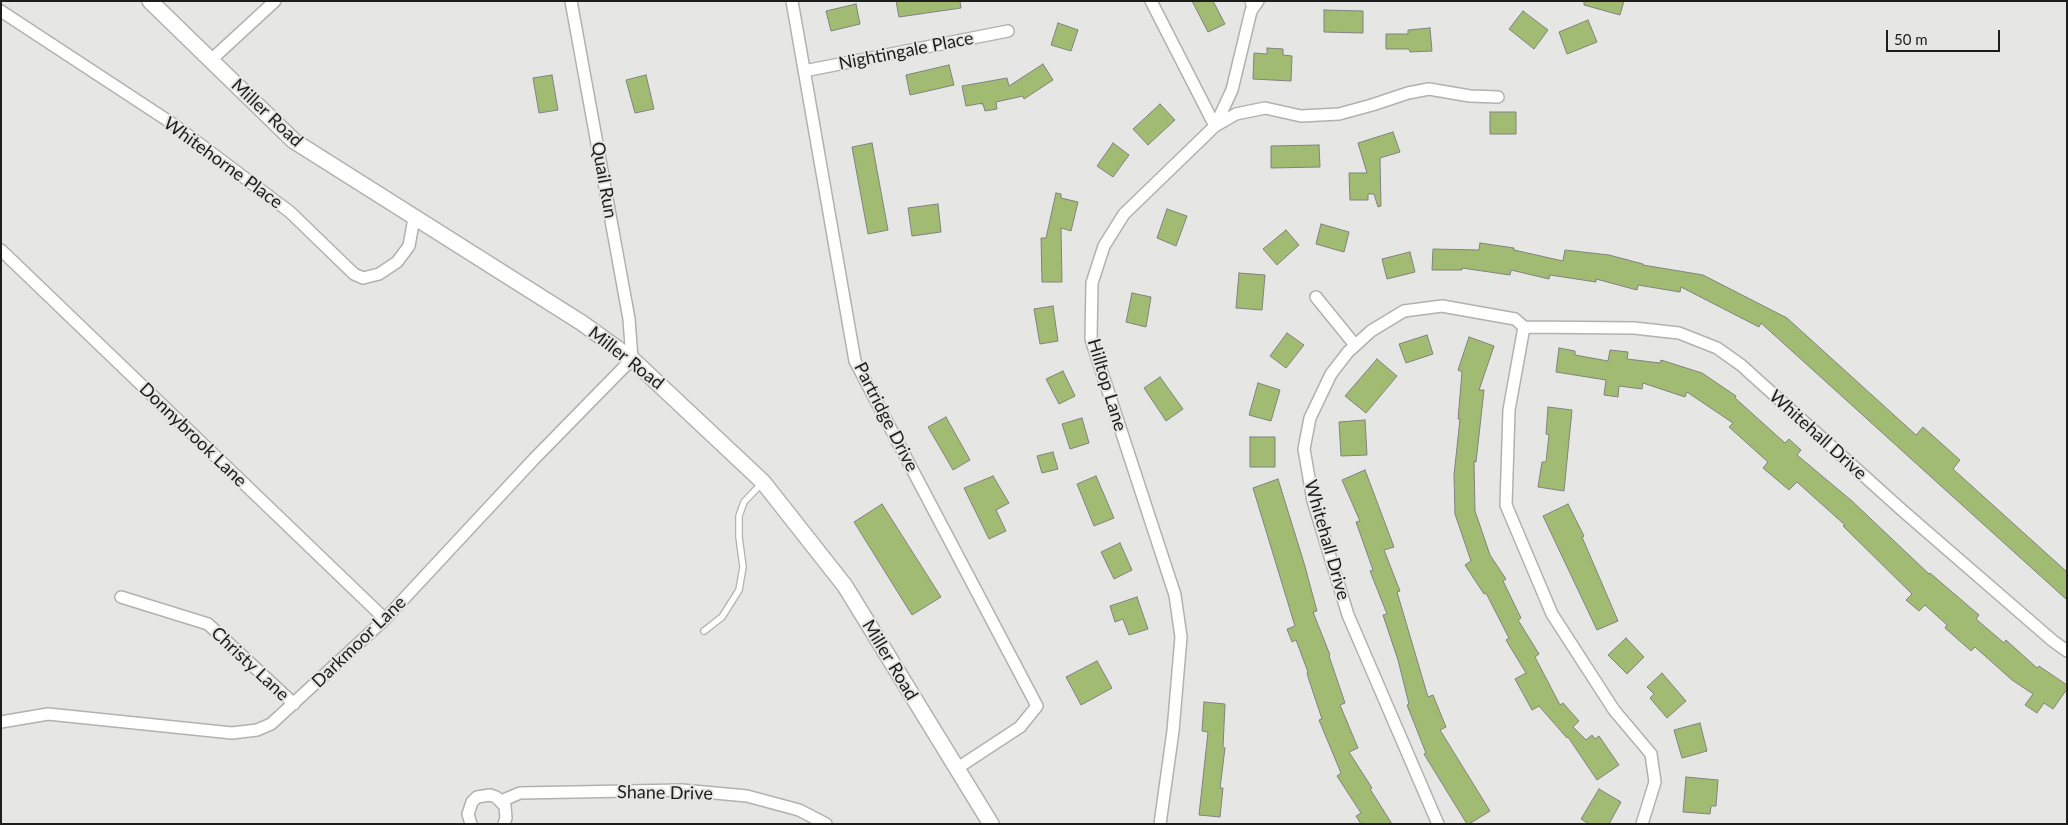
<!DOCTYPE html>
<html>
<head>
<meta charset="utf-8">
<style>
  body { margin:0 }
  #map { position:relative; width:2068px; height:825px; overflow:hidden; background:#e6e7e4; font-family:Lato,sans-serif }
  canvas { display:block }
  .frame { position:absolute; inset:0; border:2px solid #1d1d1c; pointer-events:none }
  .scale { position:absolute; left:1886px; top:30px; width:114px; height:22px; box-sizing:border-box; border:2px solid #1d1d1c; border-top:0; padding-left:6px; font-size:15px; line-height:18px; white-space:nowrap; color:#1d1d1c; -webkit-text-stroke:4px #e6e7e4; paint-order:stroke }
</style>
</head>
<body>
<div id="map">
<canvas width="2068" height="825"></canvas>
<div class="frame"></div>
<div class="scale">50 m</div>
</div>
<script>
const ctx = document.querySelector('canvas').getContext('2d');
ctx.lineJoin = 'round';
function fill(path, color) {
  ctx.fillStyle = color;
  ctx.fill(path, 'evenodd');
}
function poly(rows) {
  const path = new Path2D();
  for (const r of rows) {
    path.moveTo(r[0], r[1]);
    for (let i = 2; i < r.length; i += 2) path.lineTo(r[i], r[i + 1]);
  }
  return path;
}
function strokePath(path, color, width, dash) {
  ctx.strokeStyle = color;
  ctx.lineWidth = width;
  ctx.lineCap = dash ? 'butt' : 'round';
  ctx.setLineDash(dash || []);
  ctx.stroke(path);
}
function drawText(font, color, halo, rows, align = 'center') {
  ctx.font = font + ' Lato,sans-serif';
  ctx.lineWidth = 4;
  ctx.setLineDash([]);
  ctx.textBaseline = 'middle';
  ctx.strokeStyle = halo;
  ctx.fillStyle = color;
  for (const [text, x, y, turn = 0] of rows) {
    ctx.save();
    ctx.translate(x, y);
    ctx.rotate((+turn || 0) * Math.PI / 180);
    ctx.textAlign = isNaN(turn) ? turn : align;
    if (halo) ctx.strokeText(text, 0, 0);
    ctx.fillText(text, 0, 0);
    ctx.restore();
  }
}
const building = poly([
  [896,1,960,1,961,8,899,17,896,1],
  [1192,1,1213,1,1225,24,1208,32,1192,1],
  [1584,1,1624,1,1620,15,1584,5,1584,1],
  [856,4,860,24,831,31,826,11,856,4],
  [1324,10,1363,11,1363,33,1324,32,1324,10],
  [1523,11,1548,30,1534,49,1509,29,1523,11],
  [1588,20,1597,42,1567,54,1559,32,1588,20],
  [1058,23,1078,30,1071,51,1051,45,1058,23],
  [1430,28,1432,51,1410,52,1409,49,1386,49,1386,34,1408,34,1408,30,1430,28],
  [1267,48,1283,49,1283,55,1292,56,1291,81,1253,79,1254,53,1267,54,1267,48],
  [1043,64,1053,80,1024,99,1023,96,996,102,997,109,985,111,983,104,981,104,983,103,966,106,962,86,1007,78,1009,86,1043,64],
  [949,65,954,85,910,95,906,75,949,65],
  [552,75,558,110,539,113,533,78,552,75],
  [646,75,654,109,635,113,626,80,646,75],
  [1160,104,1175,120,1148,145,1133,129,1160,104],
  [1490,112,1516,112,1516,134,1490,134,1490,112],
  [1393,132,1400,152,1380,158,1381,206,1378,207,1374,194,1368,194,1368,200,1350,200,1349,173,1367,173,1358,143,1393,132],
  [872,143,888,230,868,234,852,147,872,143],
  [1113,143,1129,155,1113,177,1097,166,1113,143],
  [1319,145,1320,167,1271,168,1271,146,1319,145],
  [1056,193,1061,194,1061,198,1078,202,1071,231,1061,228,1062,282,1042,282,1041,238,1046,238,1056,193],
  [938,204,941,232,912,236,908,208,938,204],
  [1167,209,1187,216,1176,246,1157,238,1167,209],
  [1321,224,1349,232,1344,252,1316,244,1321,224],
  [1286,230,1299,245,1277,265,1263,249,1286,230],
  [1480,243,1514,248,1514,250,1563,261,1565,250,1609,255,1643,264,1643,265,1703,275,1787,318,1916,435,1923,427,1960,460,1953,469,2067,572,2067,600,1761,323,1759,327,1681,287,1680,292,1638,285,1637,290,1596,279,1596,282,1550,275,1549,279,1511,270,1510,275,1462,268,1462,270,1432,270,1433,249,1479,250,1480,243],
  [1410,252,1415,272,1387,279,1382,259,1410,252],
  [1239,273,1265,275,1262,310,1236,308,1239,273],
  [1132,293,1151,297,1146,327,1126,322,1132,293],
  [1053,306,1058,341,1040,344,1034,309,1053,306],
  [1287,333,1304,345,1286,368,1270,356,1287,333],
  [1427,335,1433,354,1406,363,1399,344,1427,335],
  [1469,337,1494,346,1479,390,1484,390,1476,462,1474,461,1475,511,1490,555,1506,579,1503,581,1521,618,1518,620,1539,654,1535,657,1560,705,1563,703,1579,721,1573,727,1586,740,1592,735,1595,739,1599,736,1619,765,1597,780,1568,737,1567,738,1539,706,1532,710,1515,679,1526,673,1506,640,1509,638,1486,593,1484,594,1465,565,1471,561,1455,514,1454,475,1460,419,1458,419,1462,372,1458,370,1469,337],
  [1559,348,1575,351,1575,355,1608,361,1610,350,1628,352,1627,359,1660,363,1661,360,1702,373,1736,396,1735,398,1785,443,1789,439,1801,450,1797,455,1852,501,1929,574,1930,573,1979,615,1976,619,2004,643,2006,640,2037,668,2039,666,2067,685,2067,689,2053,709,2044,703,2037,713,2025,705,2033,694,2012,680,1975,647,1971,651,1945,628,1947,625,1925,605,1919,611,1906,600,1912,594,1843,526,1845,525,1797,482,1789,490,1763,468,1768,462,1729,427,1733,423,1687,392,1685,397,1643,383,1642,389,1619,386,1618,397,1604,395,1606,380,1556,372,1559,348],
  [1377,359,1397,376,1366,413,1345,396,1377,359],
  [1063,371,1075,396,1059,404,1046,379,1063,371],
  [1160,377,1183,409,1166,421,1144,388,1160,377],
  [1258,383,1280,390,1271,421,1249,415,1258,383],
  [1548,407,1572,410,1564,491,1538,487,1542,462,1546,462,1549,435,1546,434,1548,407],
  [946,417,970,460,953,470,928,427,946,417],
  [1082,418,1089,443,1070,449,1062,424,1082,418],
  [1365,420,1367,455,1341,456,1339,422,1365,420],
  [1250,437,1275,437,1275,467,1250,467,1250,437],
  [1053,452,1058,469,1042,473,1037,456,1053,452],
  [1365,470,1394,547,1384,550,1400,591,1397,592,1428,697,1433,695,1446,727,1440,730,1490,811,1469,824,1467,824,1424,754,1426,753,1407,705,1409,704,1398,660,1383,615,1387,614,1370,571,1373,570,1356,522,1360,521,1342,480,1365,470],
  [993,476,1009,503,996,510,1006,531,989,539,964,488,993,476],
  [1096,476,1114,518,1094,526,1077,484,1096,476],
  [1278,479,1304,563,1317,611,1313,612,1330,655,1329,656,1345,703,1340,705,1358,748,1349,752,1372,788,1370,789,1392,824,1361,824,1356,816,1361,813,1337,776,1341,773,1319,720,1322,719,1309,680,1307,673,1308,672,1296,640,1292,642,1287,629,1295,626,1253,488,1278,479],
  [882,504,941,597,912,615,854,522,882,504],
  [1568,504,1584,536,1582,537,1618,621,1597,630,1543,516,1568,504],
  [1120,543,1132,570,1114,579,1101,552,1120,543],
  [1137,597,1148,629,1129,635,1123,619,1115,622,1110,606,1137,597],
  [1626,638,1644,657,1627,674,1608,655,1626,638],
  [1097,661,1112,688,1081,705,1066,677,1097,661],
  [1662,673,1686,701,1667,718,1650,698,1654,694,1647,687,1662,673],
  [1204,702,1225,704,1223,747,1225,748,1220,788,1223,788,1220,817,1199,815,1208,732,1202,731,1204,702],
  [1700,723,1707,751,1682,758,1674,730,1700,723],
  [1686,777,1718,780,1716,806,1711,806,1710,814,1683,812,1686,777],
  [1599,789,1621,802,1609,824,1589,824,1581,819,1599,789]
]);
fill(building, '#a2bb72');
strokePath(building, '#81827f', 1);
const service = poly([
  [1248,1,1251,11],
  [704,631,722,617,739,590,743,567,739,537,739,516,744,502,762,483]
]);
const minor = poly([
  [792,1,855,361,1037,706,1020,727,956,769],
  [1151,1,1215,126],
  [1,11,173,124,290,212,354,274,363,278,379,274,397,262,409,246,414,218],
  [211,60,275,1],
  [804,71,1008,31],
  [1215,126,1232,90,1251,11,1258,1],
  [1,250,385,619],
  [1316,297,1355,345],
  [1524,327,1509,410,1506,505,1552,614,1614,710,1651,754,1655,782,1642,824],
  [121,597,208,624,294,704],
  [1,722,48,714,232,733,257,730,271,724,385,619,534,459,632,359,629,319,571,1],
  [501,801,520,793,682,790,747,796,799,810,826,824],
  [471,824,468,814,472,802,477,797,490,795,496,797,505,806,506,818,504,824],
  [1160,824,1173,731,1181,637,1175,595,1091,339,1092,283,1104,246,1124,214,1215,126,1236,114,1265,108,1301,116,1339,114,1372,105,1408,93,1429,89,1470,96,1498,97],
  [1438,824,1348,615,1313,501,1304,449,1310,418,1331,374,1348,352,1371,331,1404,311,1442,306,1515,319,1524,327,1634,328,1679,333,1717,348,1741,365,1903,511,2053,641,2067,651]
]);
const tertiary = poly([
  [150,1,294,141,582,323,632,359,763,482,845,586,991,824]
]);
strokePath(service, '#b1b2af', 8);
strokePath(minor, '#b1b2af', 14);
strokePath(tertiary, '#b1b2af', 18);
strokePath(service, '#fff', 5.5);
strokePath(minor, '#fff', 11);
strokePath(tertiary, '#fff', 15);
drawText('18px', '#1d1d1c', '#e6e7e4', [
  ["Nightingale Place",906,51,-11],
  ["Miller Road",267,113,43],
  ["Whitehorne Place",223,163,36],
  ["Quail Run",604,180,80],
  ["Miller Road",626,358,38],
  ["Hilltop Lane",1107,385,73],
  ["Partridge Drive",886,417,63],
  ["Donnybrook Lane",193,435,44],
  ["Whitehall Drive",1818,435,42],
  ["Whitehall Drive",1327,540,74],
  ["Darkmoor Lane",359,642,-44],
  ["Miller Road",890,660,59],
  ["Christy Lane",250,664,43],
  ["Shane Drive",665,793,1]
]);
</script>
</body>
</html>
